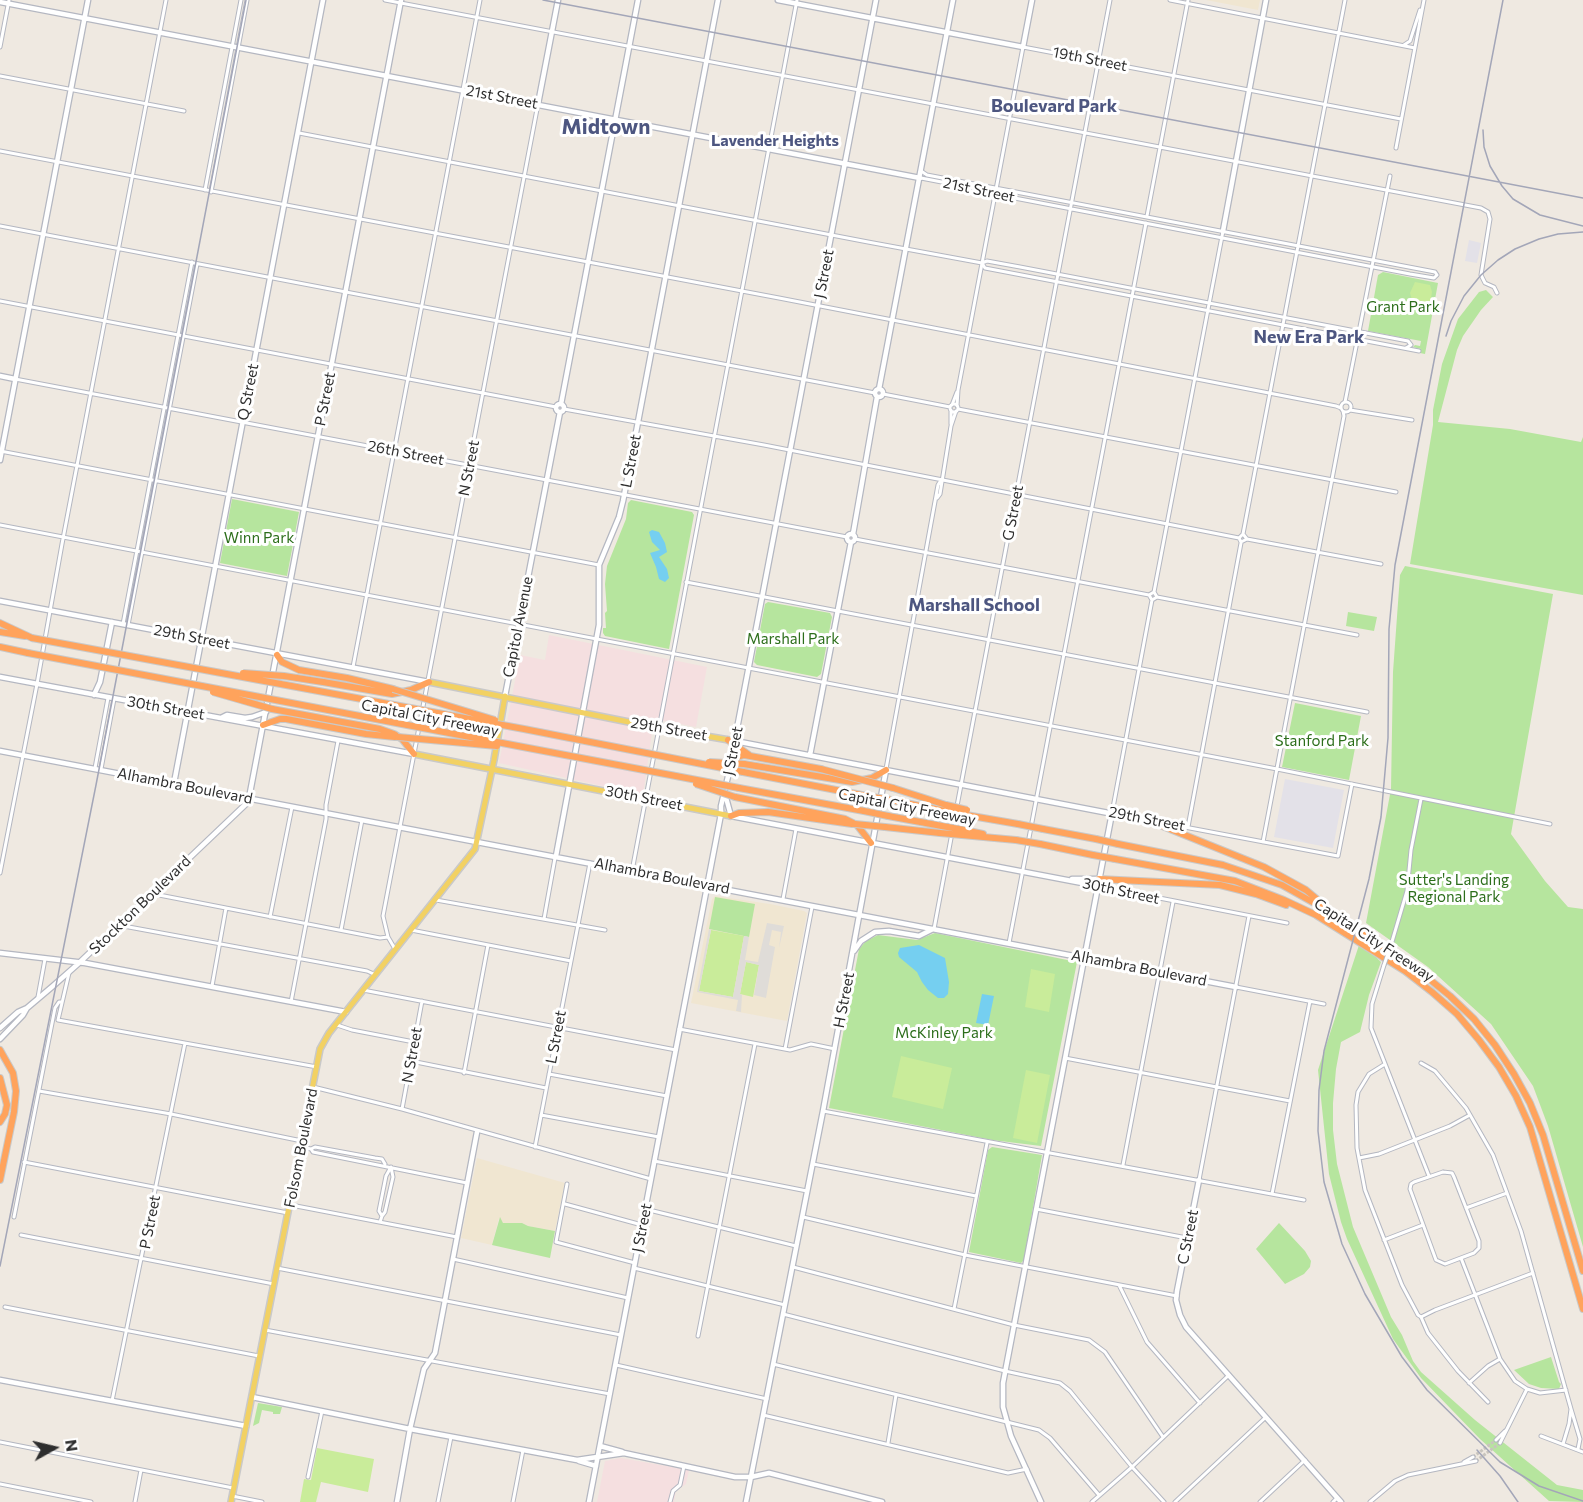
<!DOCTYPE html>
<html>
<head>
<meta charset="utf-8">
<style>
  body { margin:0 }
  #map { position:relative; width:1583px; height:1502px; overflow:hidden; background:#efe9e1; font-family:Commissioner,sans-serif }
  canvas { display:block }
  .north { position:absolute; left:24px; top:1418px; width:60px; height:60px; -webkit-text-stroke:4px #fff; paint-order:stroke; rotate:82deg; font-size:16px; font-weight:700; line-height:24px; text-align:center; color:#2e2e2e }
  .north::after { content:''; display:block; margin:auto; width:21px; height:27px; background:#2e2e2e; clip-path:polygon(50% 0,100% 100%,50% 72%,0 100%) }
</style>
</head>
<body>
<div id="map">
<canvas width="1583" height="1502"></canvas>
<div class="north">N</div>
</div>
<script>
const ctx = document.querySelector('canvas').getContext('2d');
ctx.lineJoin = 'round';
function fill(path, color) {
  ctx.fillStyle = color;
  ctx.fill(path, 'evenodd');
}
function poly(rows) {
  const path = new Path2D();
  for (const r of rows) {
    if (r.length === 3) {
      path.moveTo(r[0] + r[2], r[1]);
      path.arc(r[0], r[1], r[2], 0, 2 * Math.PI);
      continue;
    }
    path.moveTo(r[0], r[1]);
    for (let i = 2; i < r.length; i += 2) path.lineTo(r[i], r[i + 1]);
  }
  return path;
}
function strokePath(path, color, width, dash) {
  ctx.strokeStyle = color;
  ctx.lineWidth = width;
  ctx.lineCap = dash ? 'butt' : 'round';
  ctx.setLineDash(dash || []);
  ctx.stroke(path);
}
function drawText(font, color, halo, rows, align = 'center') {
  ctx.font = font + ' Commissioner,sans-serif';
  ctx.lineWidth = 6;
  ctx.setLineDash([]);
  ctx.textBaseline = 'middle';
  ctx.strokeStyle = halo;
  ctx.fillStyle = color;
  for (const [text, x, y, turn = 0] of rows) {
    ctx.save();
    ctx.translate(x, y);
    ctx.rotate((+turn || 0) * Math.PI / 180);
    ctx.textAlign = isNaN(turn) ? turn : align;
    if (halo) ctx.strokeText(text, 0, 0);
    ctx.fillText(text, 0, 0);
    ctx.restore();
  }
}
fill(poly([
  [1469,240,1481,243,1477,263,1465,261],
  [1285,779,1344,790,1333,848,1274,837]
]), '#e3e1e8');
fill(poly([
  [1206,0,1260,0,1258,10],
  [715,896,770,904,804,911,807,913,787,1021,691,1003,712,899],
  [477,1158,565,1183,555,1231,528,1226,522,1223,503,1223,499,1218,492,1245,461,1238]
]), '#f0e6d1');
fill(poly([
  [549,635,707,667,696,727,654,719,643,795,499,763,520,655,545,660],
  [621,1458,689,1470,686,1484,676,1491,674,1502,597,1502,605,1461]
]), '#f5dfe0');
fill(poly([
  [1383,272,1438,283,1425,354,1420,353,1421,349,1413,347,1415,345,1420,346,1421,341,1368,331,1378,275],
  [1486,290,1493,297,1481,310,1463,336,1457,350,1438,422,1510,429,1581,442,1583,437,1583,595,1410,564,1433,425,1433,410,1442,364,1458,319,1479,292],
  [232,499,299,512,287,576,220,563],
  [631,500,692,512,694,515,669,649,605,636,603,633,603,628,606,628,605,613,607,611,605,584,607,566,626,519,628,503],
  [1405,566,1553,594,1511,834,1545,881,1568,907,1583,909,1583,1247,1548,1126,1533,1086,1491,1024,1428,967,1366,923,1391,789,1393,672,1400,575],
  [768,602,830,613,832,617,821,674,817,677,757,665,754,662,765,604],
  [1348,612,1377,617,1374,631,1346,626],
  [1295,703,1361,716,1349,780,1282,767],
  [715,897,755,904,749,937,709,929],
  [935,933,1077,962,1041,1146,992,1140,829,1108,859,949,866,941,878,935,917,940],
  [1360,942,1381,962,1369,995,1360,1032,1341,1042,1336,1069,1333,1103,1333,1130,1337,1164,1353,1227,1391,1317,1402,1335,1413,1361,1421,1372,1475,1420,1557,1485,1583,1490,1583,1502,1549,1501,1480,1439,1421,1378,1393,1339,1347,1239,1341,1222,1329,1174,1318,1070],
  [992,1147,1042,1155,1024,1260,1021,1263,969,1252,988,1150],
  [500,1217,503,1223,522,1223,528,1226,555,1231,550,1258,492,1245],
  [1279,1223,1305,1251,1311,1261,1310,1267,1304,1274,1285,1284,1256,1249],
  [1551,1357,1559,1382,1561,1384,1559,1389,1541,1388,1529,1384,1514,1370],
  [258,1403,282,1407,280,1414,273,1414,273,1412,262,1410,259,1423,253,1426]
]), '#b6e59e');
fill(poly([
  [1415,282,1430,285,1432,292,1430,304,1418,305,1412,300,1410,293],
  [711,930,744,936,733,997,699,991],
  [746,962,759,965,753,997,740,994],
  [1031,969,1055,974,1049,1012,1025,1007],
  [901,1056,952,1068,943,1109,892,1097],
  [1026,1070,1050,1075,1037,1143,1013,1138],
  [317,1448,374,1459,368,1492,321,1482,316,1502,300,1502,304,1479,311,1480]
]), '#c9ec9a');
fill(poly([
  [767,923,784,926,779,948,781,932,772,930,769,945,775,947,766,998,754,995,759,965,746,962,740,994,742,995,741,1012,736,1011,738,1000,697,992,709,929,711,930,699,991,733,997,744,936,749,937,745,960,758,962]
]), '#dfdcd8');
fill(poly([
  [652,530,659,532,665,543,667,552,659,557,667,569,669,578,665,582,659,579,656,567,650,553,660,550,652,542,649,532],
  [919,945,945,958,949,982,948,994,944,998,938,998,928,990,922,982,917,972,899,957,898,953,900,948],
  [982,994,994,996,988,1025,976,1023]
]), '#75cff0');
strokePath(poly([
  [1473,1457,1496,1440],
  [1476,1461,1500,1443]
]), '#c8c4bd', 3, [3, 1.5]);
const street = poly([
  [385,0,1481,208,1488,212,1490,219,1481,275,1485,283,1494,287,1497,293],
  [1170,0,1415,48],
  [1404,45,1410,41,1420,10],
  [0,47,9,0],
  [0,76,184,111],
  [299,133,868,242,982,263,987,261,1020,267,1408,341,1411,345,1406,348],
  [1396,148,1424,0],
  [0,151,779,298,1336,406,1341,408],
  [921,178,988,191,999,195,1410,274,1434,278,1437,275,1435,272,927,175,921,171],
  [205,190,241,0],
  [211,192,247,0],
  [1147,216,1188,0],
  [0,226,875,393],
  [982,263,985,268,1419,351],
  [0,301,556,407],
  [15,379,847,537],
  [883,394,950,407],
  [1345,402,1390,176],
  [1346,407,5],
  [954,408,4],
  [952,405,957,392],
  [957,406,958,390,1023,47,1401,119],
  [564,409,764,445,1239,538,1241,542,1247,539,1243,534,1239,538],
  [958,409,1396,492],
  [1350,410,1412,420],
  [951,424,951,410],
  [0,451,599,565],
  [937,498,940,494,951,426,956,411],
  [0,525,1277,769,1550,824],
  [1243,534,1345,0],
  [855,539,1149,595,1154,592,1157,597,1152,600,1149,595],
  [1247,539,1381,564],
  [686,582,1367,712],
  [1154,592,1223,231],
  [1157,597,1357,635],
  [123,624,192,262],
  [128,625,197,264],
  [353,667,480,0],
  [95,768,108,698],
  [101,769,114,699],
  [886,769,938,485,941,480],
  [957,806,1110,0],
  [1112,813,1152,600],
  [1158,822,1338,856,1352,784],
  [953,827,956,813],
  [1188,827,1241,543],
  [1263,842,1344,416,1343,411],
  [632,871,797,0],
  [0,873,37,684,62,544,166,0],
  [1098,886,1287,923],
  [154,893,159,895,380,938,388,937],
  [783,899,796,829],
  [436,900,605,930],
  [270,917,292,807],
  [544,919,555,858],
  [118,925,367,971,376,975],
  [934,929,952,833],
  [341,930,362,820],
  [411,930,571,961],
  [1009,943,1146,223],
  [1391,945,1407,891,1411,850,1421,799],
  [395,949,388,937,383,916,538,104],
  [1384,965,1372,1004,1371,1028,1429,1176],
  [69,973,58,1020,317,1067],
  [212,986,226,908],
  [1236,987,1324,1004],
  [363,990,676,1050],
  [38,997,45,959],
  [291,1002,326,819,326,805,338,741],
  [337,1025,352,1030,414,1042],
  [679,1029,790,1050,811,1044,835,1049],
  [785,1049,812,907],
  [1065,1058,1290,1101],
  [411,1061,546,1088],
  [1421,1063,1435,1071,1466,1108,1493,1155,1521,1231,1571,1409],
  [1385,1064,1369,1074,1358,1092,1356,1105,1357,1148,1365,1190,1402,1285,1418,1315,1421,1317,1435,1310,1533,1273],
  [464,1073,488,945],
  [549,1074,667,1096],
  [313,1087,402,1109,651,1179],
  [39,1091,171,1114,302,1141],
  [402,1109,422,1001],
  [823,1111,1304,1200],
  [541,1115,659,1137],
  [301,1147,311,1149,315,1147,375,1158,382,1159,385,1164],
  [535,1147,590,863],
  [311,1149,313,1152,467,1183],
  [1359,1158,1379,1154,1450,1126,1470,1115],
  [654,1161,807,1191],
  [24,1162,288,1213],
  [813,1164,976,1196],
  [1123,1165,1173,902],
  [1443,1172,1452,1173,1454,1177,1479,1241,1479,1248,1474,1253,1445,1264,1436,1260,1410,1189,1411,1184,1414,1182,1443,1172],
  [1199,1180,1249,916],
  [567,1184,556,1242,635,1263],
  [1272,1194,1310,1001],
  [565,1204,642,1225],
  [291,1205,457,1237],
  [1466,1208,1507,1193],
  [645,1209,796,1246],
  [1036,1209,1187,1238],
  [382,1216,379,1211,386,1176,391,1167],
  [14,1217,55,1008,59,1002,62,1002],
  [803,1217,965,1255,1177,1296],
  [380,1222,382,1216,385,1212,393,1177,391,1167],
  [21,1235,274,1284],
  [1384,1240,1423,1225],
  [1461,1258,1500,1359,1515,1381,1527,1389,1540,1393,1566,1390],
  [453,1259,628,1298],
  [793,1267,1014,1325,1089,1340,1105,1352,1163,1437],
  [277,1268,621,1335],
  [634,1268,785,1305],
  [1119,1285,1147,1342,1200,1403],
  [5,1307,259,1356],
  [954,1309,987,1143],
  [783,1314,1005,1371,1060,1383,1070,1391,1132,1467,1164,1502],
  [1421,1317,1428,1333,1458,1371,1488,1402],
  [265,1330,610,1394],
  [698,1336,755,1044],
  [773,1364,1039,1430,1050,1438,1099,1495],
  [616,1365,767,1399],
  [1469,1383,1488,1366,1500,1359],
  [112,1401,185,1043],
  [763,1415,1008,1473,1027,1469],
  [1541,1436,1583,1452],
  [1496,1440,1505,1431],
  [0,1442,233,1488],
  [888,1443,896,1395],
  [1500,1443,1527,1389],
  [1563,1444,1569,1424,1571,1409,1580,1439,1578,1449],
  [1464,1462,1473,1457],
  [308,1477,322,1411],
  [0,1484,91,1502],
  [232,1496,262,1502],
  [135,1502,141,1470],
  [438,1502,451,1437],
  [513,1502,523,1450],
  [670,1502,673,1491,680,1485,684,1466],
  [1092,1502,1132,1467,1229,1375],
  [1175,1502,1266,1417],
  [1260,1502,1305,1460],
  [1333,1502,1337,1498],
  [1370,1502,1395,1481,1408,1475,1476,1461]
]);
const secondary = poly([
  [778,0,1023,47,1032,0],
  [0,2,920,178],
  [538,104,558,0],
  [1223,231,1266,0],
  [0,376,15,379],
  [879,393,4],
  [879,389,953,0],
  [560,408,4],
  [561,404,638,0],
  [0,460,88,0],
  [853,534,877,397],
  [851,538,4],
  [0,601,429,682],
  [0,677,414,754],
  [94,695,100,682,112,622],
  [505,696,560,412],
  [221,718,227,715,245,718,252,717,266,712],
  [735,741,1150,821],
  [0,751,1236,987],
  [810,755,851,542],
  [731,760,876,0],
  [174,783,323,0],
  [725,794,731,816,1098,886],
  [556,856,599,625,599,565,619,517,623,501,718,0],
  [1072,879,1099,879],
  [854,951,861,941,875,932,889,931,919,936,933,929],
  [0,953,85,963,346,1012],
  [0,1028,18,1012,27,1008,53,986,79,963,246,804,249,798,401,0],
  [0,1039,23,1015,27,1008],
  [1199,1180,1177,1291,1176,1300,1180,1315,1186,1327,1341,1502],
  [0,1380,246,1426],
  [252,1397,410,1429,577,1460,624,1453,735,1477,751,1477,769,1473,882,1502],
  [600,1446,622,1452],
  [579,1461,596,1466],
  [397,1502,410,1429,424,1369,435,1353,477,1132],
  [589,1502,721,814,721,806,730,768],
  [746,1502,823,1111,886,770],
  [1041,1502,1011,1436,1003,1407,1003,1383,1112,813]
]);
const primary = poly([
  [429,682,659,728,735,741],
  [414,754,731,816],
  [231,1502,320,1049,329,1033,475,849,494,760,505,696]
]);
const highway = poly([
  [0,623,32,638],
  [0,632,25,636],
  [0,647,28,653],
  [277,655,282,662,299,670,347,678,393,689],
  [323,682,392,694,411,690,429,682],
  [272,709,380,729,394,734,402,739,414,754],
  [263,725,280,719,286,719,366,734,395,737],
  [728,740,749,755],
  [731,759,744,755,750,756,821,769],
  [744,764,852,782,872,778,886,770],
  [743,772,867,796],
  [739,788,864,811],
  [893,788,946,805],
  [735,797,845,819,857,825,871,843],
  [891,800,945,811],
  [966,815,1018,824],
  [731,816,739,813,768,812,852,824],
  [888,816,942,826],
  [1150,821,1264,867,1306,890,1324,905],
  [885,827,940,833],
  [1043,829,1096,839],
  [964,830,983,834],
  [962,835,1016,840],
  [1040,844,1093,855],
  [1118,844,1223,865,1282,885,1332,913,1423,974,1450,996,1474,1019,1495,1045,1514,1074,1530,1103,1543,1135,1583,1271],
  [1115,859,1235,881,1284,900,1316,915,1405,971,1432,992,1457,1014,1479,1040,1499,1067,1516,1096,1530,1127,1583,1309],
  [1099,879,1220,885,1256,894,1286,905],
  [0,1050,13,1073,16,1091,14,1112,0,1180],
  [0,1078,7,1105,5,1114,0,1122]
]);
strokePath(street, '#b4b7c1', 5);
strokePath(secondary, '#b4b7c1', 7);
strokePath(primary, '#c9c9c9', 8);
strokePath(highway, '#c9c9c9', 8);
strokePath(street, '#fff', 3);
strokePath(secondary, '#fff', 4.5);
strokePath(primary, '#f2d163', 5);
strokePath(highway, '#ffa35c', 6);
strokePath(poly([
  [0,1266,96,785,246,0]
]), '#a3a6b8', 1.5);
strokePath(poly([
  [543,0,1583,198],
  [1503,0,1395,565,1389,629,1388,738,1381,817,1369,879,1324,1051,1319,1090,1318,1131,1324,1182,1342,1244,1365,1294,1402,1357,1427,1390,1500,1462,1539,1486,1583,1501],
  [1483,130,1484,147,1490,166,1502,186,1513,199,1540,215,1583,226],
  [1446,336,1451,321,1464,296,1481,275,1498,260,1515,249,1539,239,1558,234,1583,232],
  [1477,1450,1500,1476,1518,1502]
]), '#a3a6b8', 1.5);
const streetBridge = poly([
  [1384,965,1391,945]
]);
const highwayBridge = poly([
  [32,638,524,729,743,772],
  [28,653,739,788],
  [243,673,284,676,323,682],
  [393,689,495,720],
  [213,692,272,709],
  [398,737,497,746],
  [709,762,744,764],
  [821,769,893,788],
  [696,784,735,797],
  [867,796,891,800],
  [946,805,967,810],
  [864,811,888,816],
  [945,811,966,815],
  [855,824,885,827],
  [1018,824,1043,829],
  [942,826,964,830],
  [940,833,962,835],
  [1096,839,1118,844],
  [1016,840,1040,844],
  [1093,855,1115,859]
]);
strokePath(streetBridge, '#b4b7c1', 5, []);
strokePath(highwayBridge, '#c9c9c9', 8, []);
strokePath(streetBridge, '#fff', 3);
strokePath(highwayBridge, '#ffa35c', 6);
drawText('15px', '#2e2e2e', '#fff', [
  ["19th Street",1090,59,11],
  ["21st Street",502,97,11],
  ["21st Street",979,190,12],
  ["J Street",824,274,-79],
  ["Q Street",248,392,-79],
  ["P Street",325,399,-79],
  ["26th Street",406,453,11],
  ["L Street",631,461,-79],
  ["N Street",469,468,-79],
  ["G Street",1013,513,-79],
  ["Capitol Avenue",518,627,-79],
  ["29th Street",192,637,11],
  ["30th Street",166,708,10],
  ["Capital City Freeway",430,718,11],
  ["29th Street",669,729,10],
  ["J Street",733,751,-79],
  ["Alhambra Boulevard",185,786,11],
  ["30th Street",644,798,11],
  ["Capital City Freeway",907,807,11],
  ["29th Street",1147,819,11],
  ["Alhambra Boulevard",662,876,11],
  ["30th Street",1121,891,12],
  ["Stockton Boulevard",140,905,-44],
  ["Capital City Freeway",1374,940,33],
  ["Alhambra Boulevard",1139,968,11],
  ["H Street",844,1000,-79],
  ["L Street",556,1037,-79],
  ["N Street",412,1055,-80],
  ["Folsom Boulevard",301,1148,-79],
  ["P Street",150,1222,-79],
  ["J Street",642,1228,-79],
  ["C Street",1188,1237,-79]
]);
drawText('15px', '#2c6e1b', '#fff', [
  ["Grant Park",1403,307],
  ["Winn Park",259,538],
  ["Marshall Park",793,639],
  ["Stanford Park",1322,741],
  ["Sutter's Landing",1454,880],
  ["Regional Park",1454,897],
  ["McKinley Park",944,1033]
]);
drawText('bold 16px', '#4d5680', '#fff', [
  ["Lavender Heights",775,141]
]);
drawText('bold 18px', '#4d5680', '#fff', [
  ["Boulevard Park",1054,106],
  ["New Era Park",1309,337],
  ["Marshall School",974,605]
]);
drawText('bold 21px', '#4d5680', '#fff', [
  ["Midtown",606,127]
]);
</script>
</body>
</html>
